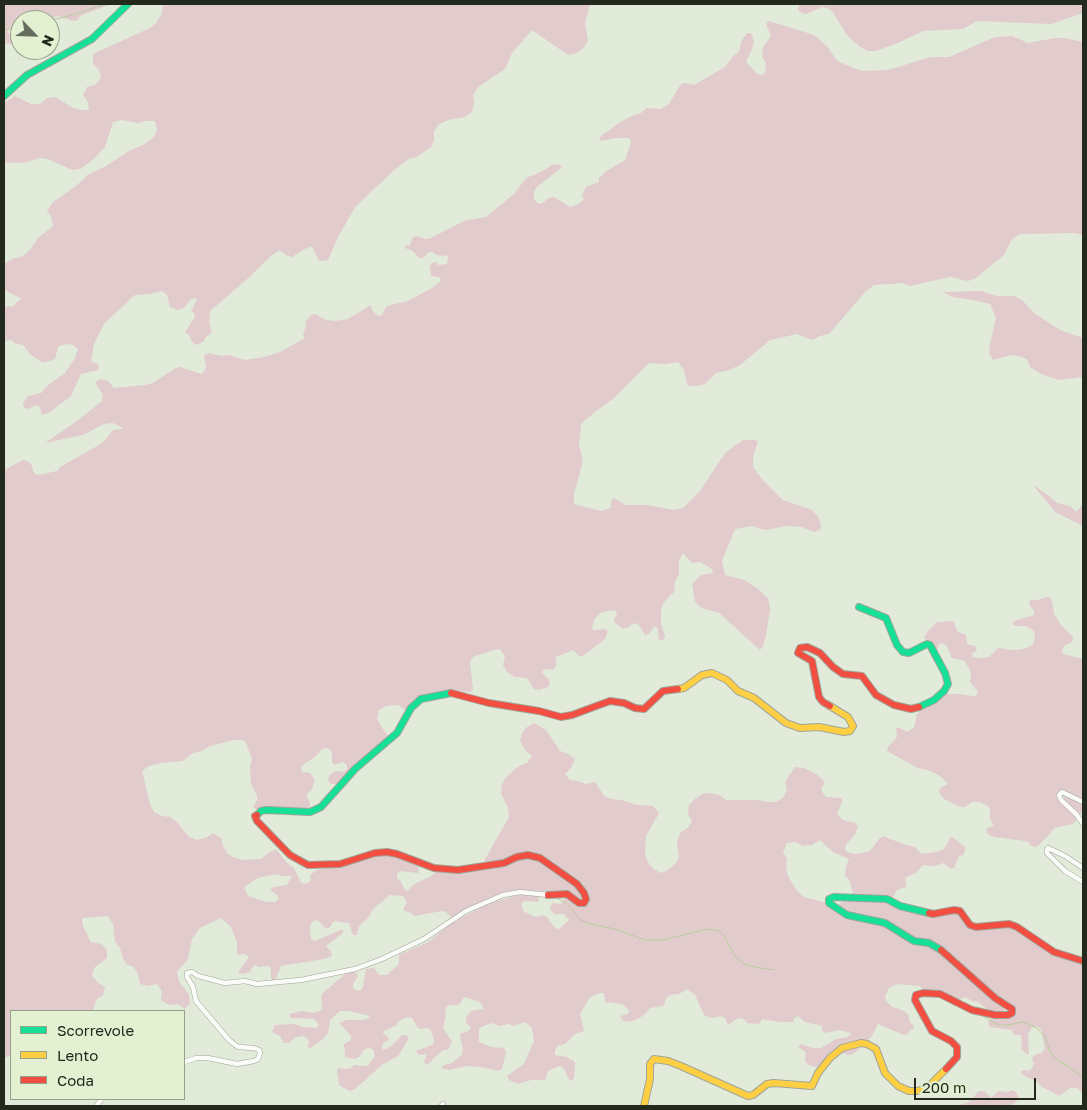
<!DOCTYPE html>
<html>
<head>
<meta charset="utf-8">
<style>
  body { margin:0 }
  #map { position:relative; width:1087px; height:1110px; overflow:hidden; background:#e2ead9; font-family:"Golos Text",sans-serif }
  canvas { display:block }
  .frame { position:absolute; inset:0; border:5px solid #24291e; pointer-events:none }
  .legend { position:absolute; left:10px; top:1010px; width:175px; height:90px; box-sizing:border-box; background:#e3f1d2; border:1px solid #97a18a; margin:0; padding:6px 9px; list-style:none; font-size:15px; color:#24291e }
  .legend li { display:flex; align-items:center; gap:10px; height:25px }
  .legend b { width:25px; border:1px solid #97a18a }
  .north { position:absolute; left:10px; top:10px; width:50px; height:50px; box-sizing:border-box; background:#e3f1d2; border:1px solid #97a18a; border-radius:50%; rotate:114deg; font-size:14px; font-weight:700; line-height:20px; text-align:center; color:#24291e }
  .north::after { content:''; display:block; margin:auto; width:18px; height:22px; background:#666d5f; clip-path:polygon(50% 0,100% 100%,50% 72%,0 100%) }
  .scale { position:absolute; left:914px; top:1078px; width:122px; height:22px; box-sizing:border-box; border:2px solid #24291e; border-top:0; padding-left:6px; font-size:15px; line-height:18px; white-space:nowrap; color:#24291e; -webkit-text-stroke:4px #e3f1d2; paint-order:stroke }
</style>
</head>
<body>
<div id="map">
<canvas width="1087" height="1110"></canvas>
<div class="frame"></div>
<ul class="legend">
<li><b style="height:6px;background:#16e098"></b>Scorrevole</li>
<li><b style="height:6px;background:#ffcf43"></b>Lento</li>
<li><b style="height:6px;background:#f24e42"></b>Coda</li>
</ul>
<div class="north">N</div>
<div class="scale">200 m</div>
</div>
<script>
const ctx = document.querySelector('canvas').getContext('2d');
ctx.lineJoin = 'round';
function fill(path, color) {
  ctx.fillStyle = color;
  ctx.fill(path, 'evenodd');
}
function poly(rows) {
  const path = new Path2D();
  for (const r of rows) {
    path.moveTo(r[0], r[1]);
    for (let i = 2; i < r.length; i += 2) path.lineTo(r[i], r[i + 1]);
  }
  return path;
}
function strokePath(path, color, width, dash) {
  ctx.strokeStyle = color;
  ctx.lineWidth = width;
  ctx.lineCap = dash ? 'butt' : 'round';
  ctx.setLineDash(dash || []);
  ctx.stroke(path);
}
fill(poly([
  [4,4,111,4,80,16,78,20,74,21,58,16,41,20,32,18,20,20,20,22,9,28,8,32,13,39,13,43,9,44,4,43],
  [163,4,592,4,589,7,585,24,588,41,583,48,577,53,568,55,532,30,512,53,505,69,478,87,473,95,474,103,472,112,465,117,448,120,439,124,434,131,434,140,431,147,417,157,408,159,392,172,355,207,338,237,328,260,319,261,312,246,305,249,292,257,286,255,280,250,272,255,245,281,210,311,209,324,212,332,206,337,204,341,197,345,193,343,189,335,185,332,195,317,194,313,191,311,197,299,193,298,190,300,185,307,178,310,170,307,167,295,162,291,150,294,135,295,104,324,94,344,91,362,96,363,99,366,98,370,81,374,71,396,50,412,42,415,40,407,36,405,28,409,24,408,23,403,25,400,28,396,41,393,47,386,65,373,75,358,78,349,71,344,62,345,58,347,55,359,46,362,42,362,31,355,23,345,14,343,12,340,4,341,4,307,14,306,16,302,22,299,4,290,4,264,12,259,21,257,28,252,39,237,53,226,51,217,47,210,53,202,76,186,89,174,106,166,129,151,145,144,153,138,157,130,155,121,146,121,138,123,121,120,113,122,105,147,94,159,80,169,72,170,48,159,40,158,23,163,4,162,4,103,15,96,31,104,40,104,47,98,56,97,71,107,80,110,89,110,88,102,83,95,87,87,95,85,101,78,99,70,93,64,93,54,150,28,156,23,161,15],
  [799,4,1083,4,1083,13,1051,24,977,21,963,29,923,31,900,42,876,51,868,51,860,47,847,35,832,11,829,9,823,7,806,14,802,13,798,10],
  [769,21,814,35,827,46,837,61,861,71,888,70,931,57,949,57,995,37,1012,36,1028,43,1055,38,1064,38,1083,42,1083,235,1074,233,1020,234,1012,239,1004,255,997,261,990,266,976,278,968,281,950,277,910,286,903,283,874,285,865,292,829,334,820,336,812,340,797,334,770,340,740,365,729,370,716,373,705,384,697,386,690,386,687,384,684,370,678,362,666,364,649,363,613,399,596,411,581,424,579,445,583,461,574,494,574,504,601,511,611,508,611,500,614,498,626,505,647,505,674,510,683,508,700,491,725,453,743,440,754,440,758,441,753,457,753,467,762,479,783,500,812,510,819,518,821,525,820,530,814,532,802,527,787,526,765,530,752,526,735,529,722,561,725,575,744,580,757,588,768,598,770,609,766,636,763,646,760,650,719,613,702,608,695,602,692,584,701,575,713,573,712,569,700,562,692,563,683,553,679,560,679,574,675,582,674,592,664,602,661,610,661,624,665,636,663,640,659,640,658,628,654,627,649,634,645,635,639,625,634,623,627,628,622,628,615,623,614,618,617,615,616,611,611,610,600,613,594,620,592,629,596,630,604,629,608,631,605,639,583,656,579,656,573,650,556,657,556,666,553,670,544,669,542,673,549,679,550,683,548,687,539,690,534,689,527,678,515,677,507,672,503,665,505,656,500,649,492,650,488,652,475,656,471,659,470,663,473,689,471,692,447,690,426,694,417,699,406,711,399,705,386,706,379,710,377,719,388,737,340,784,331,784,328,781,329,776,335,771,344,772,347,769,347,765,343,762,334,765,332,762,332,753,329,749,325,748,321,750,315,757,304,764,301,768,302,772,310,773,315,780,312,789,306,795,310,803,309,809,255,809,253,807,257,800,257,796,251,784,250,767,252,759,246,743,243,740,234,740,210,746,202,751,193,753,183,761,162,763,149,766,142,771,150,804,154,812,162,816,170,817,177,822,189,837,197,840,206,838,213,833,221,838,223,846,228,854,235,858,244,860,261,859,268,853,276,849,287,863,294,868,300,881,303,884,308,883,311,880,310,875,317,870,343,866,384,854,393,855,401,860,417,865,419,869,418,873,400,871,397,874,397,879,401,881,404,889,408,891,414,884,430,877,437,871,527,858,539,860,575,886,583,894,583,899,582,901,568,892,515,890,496,895,461,912,452,918,446,912,442,911,414,916,411,913,403,910,407,902,403,896,390,895,374,908,368,918,359,926,357,935,353,935,349,923,334,921,329,928,325,928,319,921,315,920,312,923,310,926,311,939,315,941,343,929,343,933,326,946,331,952,332,956,324,959,281,966,276,978,272,981,271,977,271,968,268,966,259,967,255,965,252,968,250,972,242,974,238,972,249,957,245,954,237,955,237,942,231,927,221,918,200,928,192,939,188,959,177,972,179,981,189,995,190,1003,185,1009,178,1004,169,1005,161,1000,162,991,157,984,148,986,140,984,138,975,134,967,126,964,122,956,120,948,115,941,113,924,108,916,82,918,83,926,91,942,101,944,107,950,107,958,94,968,92,976,98,983,105,987,103,995,96,1000,93,1011,11,1011,11,1055,4,1058,4,470,23,460,27,461,31,464,34,473,38,475,57,471,60,467,99,445,107,438,113,430,124,429,113,423,104,424,83,435,45,443,77,421,102,401,103,397,102,393,97,386,96,382,100,379,108,381,114,388,145,385,153,383,176,368,180,367,201,374,204,372,206,367,204,355,208,353,221,356,229,355,245,360,264,357,280,352,305,338,303,334,306,326,305,322,311,315,315,314,326,320,335,321,348,319,371,305,372,310,378,316,382,315,386,307,390,305,408,301,432,288,441,281,439,277,431,276,430,267,432,263,436,262,438,265,447,264,448,256,436,255,433,252,429,252,423,258,419,258,413,251,405,248,405,246,410,245,413,237,417,236,426,239,431,238,464,221,486,217,514,194,526,178,541,172,554,164,563,166,537,187,534,191,534,199,537,203,541,204,549,198,554,197,570,207,577,205,584,199,582,195,586,187,599,182,599,178,605,172,625,160,631,143,629,138,617,138,599,141,601,136,619,123,632,116,641,113,647,108,661,109,669,104,681,84,685,83,694,85,725,67,733,56,739,52,741,42,747,33,751,33,754,41,752,49,746,62,757,74,761,75,765,73,766,64,762,56,763,47,771,36,766,24],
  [275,874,283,876,292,876,287,885,274,887,270,890,277,895,279,898,276,902,267,902,248,896,244,887,258,878],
  [981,291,997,296,1014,296,1022,300,1034,313,1060,330,1083,338,1083,377,1059,380,1041,374,1030,367,1027,359,1018,356,1011,355,993,360,989,353,990,344,996,318,990,304,973,300,952,297,943,292],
  [1033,485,1048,495,1057,503,1070,506,1076,512,1082,505,1083,501,1083,526,1055,512],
  [1046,597,1050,597,1052,601,1054,614,1061,625,1073,637,1072,642,1064,646,1062,650,1063,654,1083,659,1083,800,1062,790,1059,791,1056,795,1057,799,1075,817,1076,821,1072,824,1055,828,1039,845,1035,847,1031,846,1029,842,1025,841,994,837,989,835,986,832,987,828,994,826,990,819,990,810,988,806,980,802,972,802,965,807,960,807,944,799,939,792,940,788,948,784,943,778,931,771,918,768,887,751,888,747,897,737,896,728,900,728,907,732,914,728,917,714,923,708,946,694,959,694,972,696,976,696,978,692,970,682,971,673,965,661,952,658,947,646,943,643,939,644,936,652,931,642,924,638,928,631,937,622,953,621,958,632,966,635,967,644,975,646,977,651,973,652,972,657,980,658,989,657,998,648,1015,650,1023,649,1031,646,1034,642,1035,634,1033,630,1025,626,1016,626,1012,624,1014,621,1034,615,1034,611,1029,604,1030,600,1038,600],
  [534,723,546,730,560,751,568,754,575,759,571,768,565,774,570,780,578,781,586,784,595,782,604,796,612,799,621,800,637,805,653,806,659,813,646,836,645,854,648,862,653,869,661,873,668,870,675,864,679,857,677,841,681,832,688,828,692,821,688,814,689,805,695,799,702,794,710,793,719,795,726,800,759,800,767,802,776,802,783,798,787,790,785,782,795,767,804,768,819,776,825,782,821,790,826,797,842,798,842,802,837,814,843,820,855,823,858,826,855,835,846,844,845,849,847,852,855,854,868,852,871,850,879,839,883,836,903,844,915,847,921,854,936,852,944,849,951,837,955,839,965,847,965,851,963,855,959,856,954,868,950,868,943,863,935,866,923,865,917,872,905,878,906,887,897,890,892,898,853,894,850,882,845,875,846,867,849,859,833,852,820,840,812,845,803,846,795,842,787,843,783,852,787,859,786,868,788,876,797,891,804,897,823,902,853,919,886,926,941,952,1004,1008,1004,1011,997,1012,988,1010,977,1001,973,1002,966,997,957,1000,947,994,926,990,919,986,897,984,889,988,885,997,886,1001,892,1007,900,1009,908,1014,910,1022,913,1025,914,1029,910,1030,908,1034,904,1035,878,1024,872,1036,853,1054,848,1055,836,1050,819,1066,815,1067,807,1064,805,1060,806,1052,798,1047,801,1044,813,1048,821,1048,836,1039,848,1037,851,1033,839,1030,826,1033,822,1031,822,1026,805,1022,798,1016,794,1018,794,1022,780,1022,762,1019,760,1023,756,1024,747,1023,744,1019,739,1018,735,1020,728,1025,725,1018,721,1016,712,1018,704,1015,695,995,687,989,679,994,670,995,666,998,665,1002,663,1006,650,1008,644,1015,636,1020,626,1022,622,1020,620,1016,628,1014,629,1010,622,1004,605,1002,604,993,600,993,590,997,580,1014,584,1031,575,1034,565,1044,557,1046,555,1051,555,1055,567,1057,575,1062,574,1079,570,1081,564,1069,560,1066,552,1069,548,1071,545,1080,531,1080,518,1084,509,1080,507,1076,524,1064,534,1041,532,1028,525,1022,513,1026,509,1024,500,1026,491,1023,479,1028,479,1042,491,1047,504,1048,506,1052,502,1069,498,1071,481,1067,467,1066,449,1070,441,1068,444,1065,452,1063,462,1055,463,1051,460,1034,468,1031,471,1028,466,1022,466,1017,471,1011,484,1009,480,1002,464,997,459,1005,450,1005,446,1007,445,1011,446,1015,443,1028,452,1042,448,1050,443,1050,427,1065,424,1062,427,1054,419,1055,416,1051,432,1045,434,1041,433,1037,430,1029,427,1028,422,1029,418,1028,412,1018,407,1017,399,1021,397,1025,384,1031,383,1034,387,1036,389,1040,385,1042,382,1045,383,1050,390,1047,402,1035,406,1035,409,1038,398,1056,382,1065,355,1089,350,1091,342,1087,339,1085,337,1072,338,1068,347,1069,351,1068,354,1065,367,1066,375,1057,373,1049,368,1048,364,1050,359,1057,354,1059,345,1057,344,1044,351,1040,351,1036,339,1023,347,1020,363,1020,367,1019,370,1016,349,1011,340,1011,330,1020,328,1033,325,1037,311,1048,307,1047,309,1044,308,1039,304,1036,296,1037,289,1043,284,1043,280,1036,272,1032,275,1025,295,1024,303,1027,317,1028,319,1025,314,1019,291,1018,289,1014,302,1011,314,1013,322,1010,321,997,323,993,346,973,355,972,358,976,353,984,353,988,357,991,361,990,363,987,366,969,374,968,379,975,387,975,399,964,399,955,428,942,452,923,487,904,522,894,539,897,538,902,525,901,521,903,523,911,535,917,543,915,547,917,555,928,559,929,569,920,564,914,555,914,552,912,550,908,552,903,561,904,566,897,571,898,581,906,585,906,588,904,589,900,588,892,578,882,528,853,518,853,499,861,484,861,509,817,508,808,501,793,502,784,506,777,519,766,527,763,532,756,525,750,520,741,522,733,527,727],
  [1065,796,1083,804,1083,815,1077,812,1063,799],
  [842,901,887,902,903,910,935,916,957,912,969,925,1012,927,1053,954,1083,963,1083,1093,1077,1088,1070,1088,1059,1096,1042,1087,1037,1082,1023,1075,1021,1071,1025,1070,1029,1071,1032,1068,1034,1064,1032,1058,1035,1055,1041,1053,1045,1049,1041,1029,1036,1026,1032,1027,1028,1035,1029,1054,1027,1054,1022,1050,1021,1035,1014,1035,1012,1030,989,1027,988,1023,992,1018,1011,1017,1015,1014,1015,1010,1013,1007,988,989,944,950,916,940,887,921,877,918,855,916,842,908,839,905],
  [1012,1090,1017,1093,1019,1099,1011,1106,956,1106,969,1102,979,1091,984,1091,991,1098,998,1091,1008,1092]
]), '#e1cbcc');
strokePath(poly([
  [50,20,66,17,105,4],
  [4,30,20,27],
  [557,898,567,904,581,920,590,924,615,929,645,940,663,940,707,929,719,931,724,936,735,956,744,964,755,967,774,970],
  [982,1015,992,1022,1000,1025,1008,1025,1023,1022,1037,1028,1045,1037,1050,1051,1055,1058,1083,1077]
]), '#b8cd9d', 1);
const street = poly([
  [1083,802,1062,792,1059,795,1061,800,1076,814,1083,824],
  [1083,868,1065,856,1048,848,1047,850,1047,853,1065,871,1083,882],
  [184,1062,196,1058,208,1058,237,1064,254,1061,258,1059,260,1053,259,1050,254,1048,238,1047,229,1040,196,1001,193,987,187,977,187,973,192,972,198,976,225,983,245,981,257,984,301,980,355,969,382,959,424,939,466,911,503,895,520,892,548,895],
  [96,1106,102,1099],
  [441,1106,443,1104]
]);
const fast = poly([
  [4,96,27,75,92,39,128,4],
  [859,607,886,618,897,645,903,652,909,653,927,644,930,645,945,673,948,684,944,691,934,700,919,707],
  [257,815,261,811,266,810,310,812,321,807,355,769,397,733,411,708,421,699,451,693],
  [929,913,900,906,887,899,834,897,829,899,829,903,847,915,885,923,914,941,929,943,941,950]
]);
const slow = poly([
  [678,689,684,688,702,675,712,673,727,680,738,691,754,698,786,723,800,728,819,727,844,732,850,731,853,726,848,717,830,706],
  [644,1106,650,1079,650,1064,654,1059,668,1061,681,1066,748,1096,753,1095,767,1084,774,1083,812,1086,818,1073,830,1058,842,1048,861,1043,867,1044,876,1049,885,1073,898,1086,909,1091,917,1091,927,1088,946,1069]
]);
const jam = poly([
  [451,693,489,703,539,711,561,717,572,715,610,701,624,703,635,708,644,709,663,691,678,689],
  [830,706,823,702,819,697,812,661,798,653,800,648,807,647,820,653,833,667,843,674,862,676,876,695,894,705,911,709,919,707],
  [257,815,255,816,257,821,290,855,308,865,340,864,375,853,387,852,397,854,434,868,458,870,504,863,517,857,528,855,540,858,577,884,584,893,586,899,584,903,579,903,567,894,548,895],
  [929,913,933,914,954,910,960,911,970,925,976,927,1009,924,1017,927,1054,952,1083,961],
  [941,950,995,998,1012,1009,1012,1013,1008,1015,995,1015,972,1010,940,994,923,993,916,995,915,1000,932,1031,951,1041,957,1047,957,1057,946,1069]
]);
strokePath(street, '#9fa598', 5.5);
strokePath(fast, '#9fa598', 8);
strokePath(slow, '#9fa598', 8);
strokePath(jam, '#9fa598', 8);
strokePath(street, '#fbfcf9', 4.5);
strokePath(fast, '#16e098', 6);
strokePath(slow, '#ffcf43', 6);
strokePath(jam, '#f24e42', 6);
</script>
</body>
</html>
